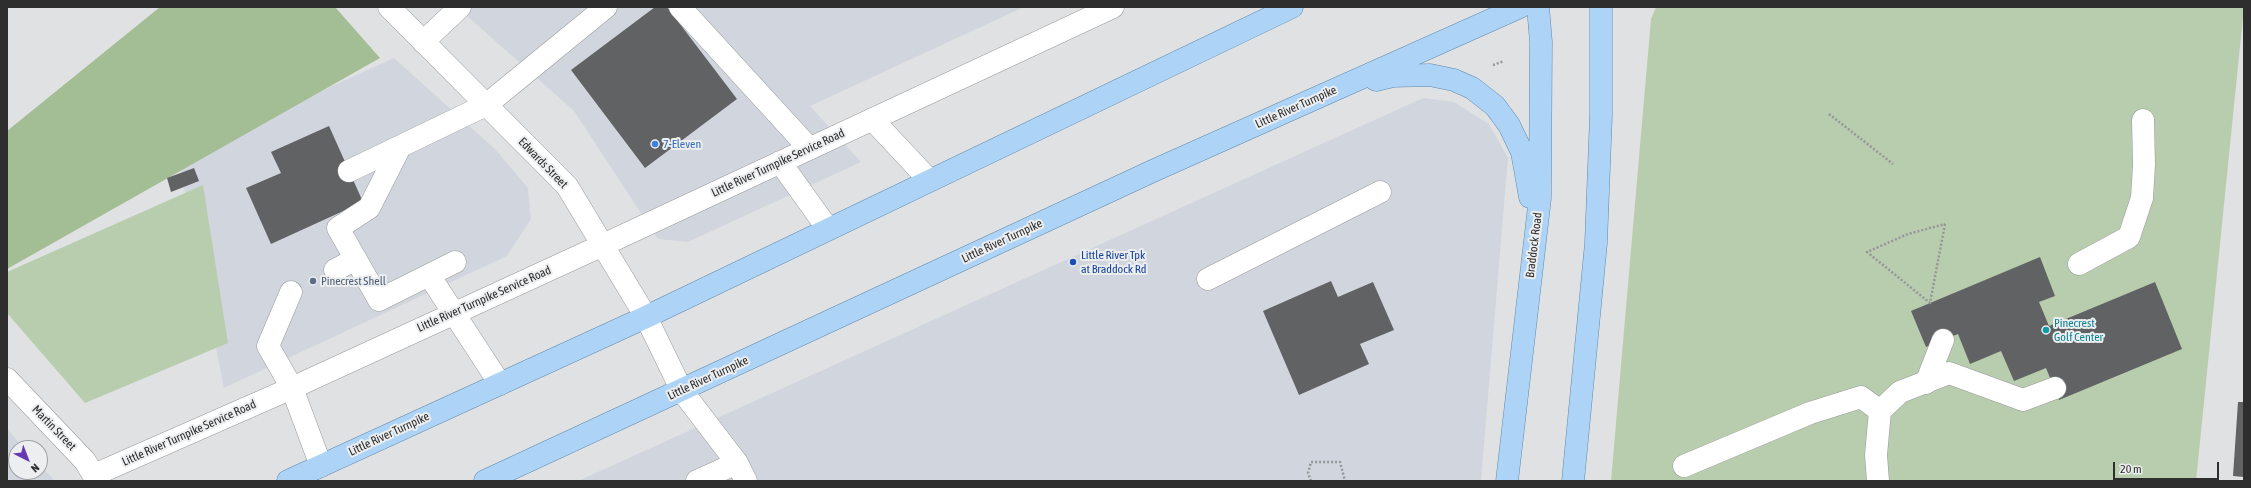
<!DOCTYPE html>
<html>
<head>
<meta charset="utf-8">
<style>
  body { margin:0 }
  #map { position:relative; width:2251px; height:488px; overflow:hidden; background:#e0e1e3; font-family:"Asap Condensed",sans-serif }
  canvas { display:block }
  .frame { position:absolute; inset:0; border:8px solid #2e2e2e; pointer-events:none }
  .north { position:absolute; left:8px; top:440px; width:40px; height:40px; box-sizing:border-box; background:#edeef0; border:1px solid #a1a1a2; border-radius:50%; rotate:138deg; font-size:11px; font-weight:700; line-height:16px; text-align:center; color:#2e2e2e }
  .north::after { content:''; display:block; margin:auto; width:14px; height:18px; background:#6639b1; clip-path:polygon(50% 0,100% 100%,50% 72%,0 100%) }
  .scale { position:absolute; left:2113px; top:462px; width:106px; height:18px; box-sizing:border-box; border:2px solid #2e2e2e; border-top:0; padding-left:5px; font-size:12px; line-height:14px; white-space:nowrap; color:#2e2e2e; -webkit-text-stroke:3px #edeef0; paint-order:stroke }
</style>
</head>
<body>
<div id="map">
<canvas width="2251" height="488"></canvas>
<div class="frame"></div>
<div class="north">N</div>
<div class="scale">20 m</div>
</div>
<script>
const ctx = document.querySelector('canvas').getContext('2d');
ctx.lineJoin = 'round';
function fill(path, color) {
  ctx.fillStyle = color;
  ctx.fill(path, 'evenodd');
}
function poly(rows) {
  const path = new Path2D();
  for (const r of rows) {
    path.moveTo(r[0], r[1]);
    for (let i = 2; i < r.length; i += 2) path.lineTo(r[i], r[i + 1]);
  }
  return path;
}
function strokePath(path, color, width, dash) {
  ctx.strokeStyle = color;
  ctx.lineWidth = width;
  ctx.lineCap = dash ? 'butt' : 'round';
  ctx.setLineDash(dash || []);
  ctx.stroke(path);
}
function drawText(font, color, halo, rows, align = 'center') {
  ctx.font = font + ' "Asap Condensed",sans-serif';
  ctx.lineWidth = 4;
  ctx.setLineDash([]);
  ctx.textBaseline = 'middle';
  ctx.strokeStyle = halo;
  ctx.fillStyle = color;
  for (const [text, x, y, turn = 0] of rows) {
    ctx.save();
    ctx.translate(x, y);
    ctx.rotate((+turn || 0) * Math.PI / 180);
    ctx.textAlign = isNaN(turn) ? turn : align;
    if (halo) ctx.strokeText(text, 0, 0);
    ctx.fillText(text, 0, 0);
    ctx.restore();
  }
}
fill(poly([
  [457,7,1024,7,810,106,861,162,688,242,658,239,574,111],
  [394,58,495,149,528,188,531,219,507,256,224,388,178,156],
  [1423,98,1454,102,1489,124,1508,158,1481,481,578,481],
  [7,429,24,448,16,448,16,472,40,472,40,465,55,481,7,481]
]), '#d1d6de');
fill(poly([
  [1656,7,2244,7,2196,481,1611,481,1651,19],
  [203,185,228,343,85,403,7,313,7,272]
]), '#b8cdad');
fill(poly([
  [160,7,335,7,380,58,7,269,7,131]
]), '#a3bd95');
fill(poly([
  [655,7,667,7,737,99,645,168,571,70],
  [329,126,363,202,271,244,246,188,281,173,271,152],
  [194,168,199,181,171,192,167,178],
  [2040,257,2055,296,2039,302,2049,326,2155,282,2182,349,2059,400,2046,368,2014,381,2001,351,1970,364,1958,334,1926,347,1911,311],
  [1331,281,1338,297,1373,282,1394,330,1360,344,1369,364,1299,395,1263,311],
  [2238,402,2244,402,2244,477,2233,476]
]), '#616263');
const minor = poly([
  [389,7,567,186,646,317,682,391,737,463,746,481],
  [680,7,809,148],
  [423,42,460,7],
  [872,119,929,180],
  [400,147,369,208,338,228,379,300,429,275],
  [780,162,828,229],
  [349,171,486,105,606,7],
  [455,262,429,275,500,384],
  [2079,264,2129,237,2142,198,2144,165,2143,120],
  [335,270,356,259],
  [1208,279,1380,192],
  [291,292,268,346,292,388,321,466],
  [7,379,85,461,97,481],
  [1926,383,1943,340],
  [1684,466,1810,413,1861,397,1880,411],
  [94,475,292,388,603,245,1113,7],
  [697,481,737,463],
  [1878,481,1876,455,1880,411,1900,392,1949,373,2023,400,2055,388]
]);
const major = poly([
  [1376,80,1393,76,1430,75,1454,80,1472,88,1495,106,1509,125,1522,152,1530,197],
  [288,481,646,317,1292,7],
  [485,481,1155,170,1520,7],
  [1507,481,1540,198,1541,42,1538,7],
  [1573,481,1596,243,1601,115,1601,7]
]);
strokePath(minor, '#98999b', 23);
strokePath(major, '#5d88ac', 23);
strokePath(poly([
  [1493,65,1504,61],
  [1829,114,1893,164],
  [1945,224,1930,303,1867,252,1908,234,1945,224],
  [1311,481,1308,473,1311,462,1340,462,1345,481]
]), '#959697', 2.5, [2, 2]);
strokePath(minor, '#fff', 22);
strokePath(major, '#add4f6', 22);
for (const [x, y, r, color] of [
  [655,144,4,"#3f7fe0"],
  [1073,262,4,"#1a4fb4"],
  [313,281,4,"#5c6f8a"],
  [2046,330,4,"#0f9aa8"]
]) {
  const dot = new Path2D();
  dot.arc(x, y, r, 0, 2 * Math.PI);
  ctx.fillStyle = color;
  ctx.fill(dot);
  strokePath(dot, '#edeef0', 1.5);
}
drawText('12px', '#2e2e2e', '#edeef0', [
  ["Little River Turnpike",1296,107,-24],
  ["Edwards Street",543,163,46],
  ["Little River Turnpike Service Road",778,163,-25],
  ["Little River Turnpike",1002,241,-25],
  ["Braddock Road",1534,245,-83],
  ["Little River Turnpike Service Road",484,299,-24],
  ["Little River Turnpike",708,378,-25],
  ["Martin Street",54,428,46],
  ["Little River Turnpike Service Road",189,433,-24],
  ["Little River Turnpike",389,434,-25]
]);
drawText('12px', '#366cbe', '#edeef0', [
  ["7-Eleven",663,144]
], 'left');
drawText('12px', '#164399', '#edeef0', [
  ["Little River Tpk",1081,255],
  ["at Braddock Rd",1081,269]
], 'left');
drawText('12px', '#4e5e75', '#edeef0', [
  ["Pinecrest Shell",321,281]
], 'left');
drawText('12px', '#0d838f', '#edeef0', [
  ["Pinecrest",2054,323],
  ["Golf Center",2054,337]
], 'left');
</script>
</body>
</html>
